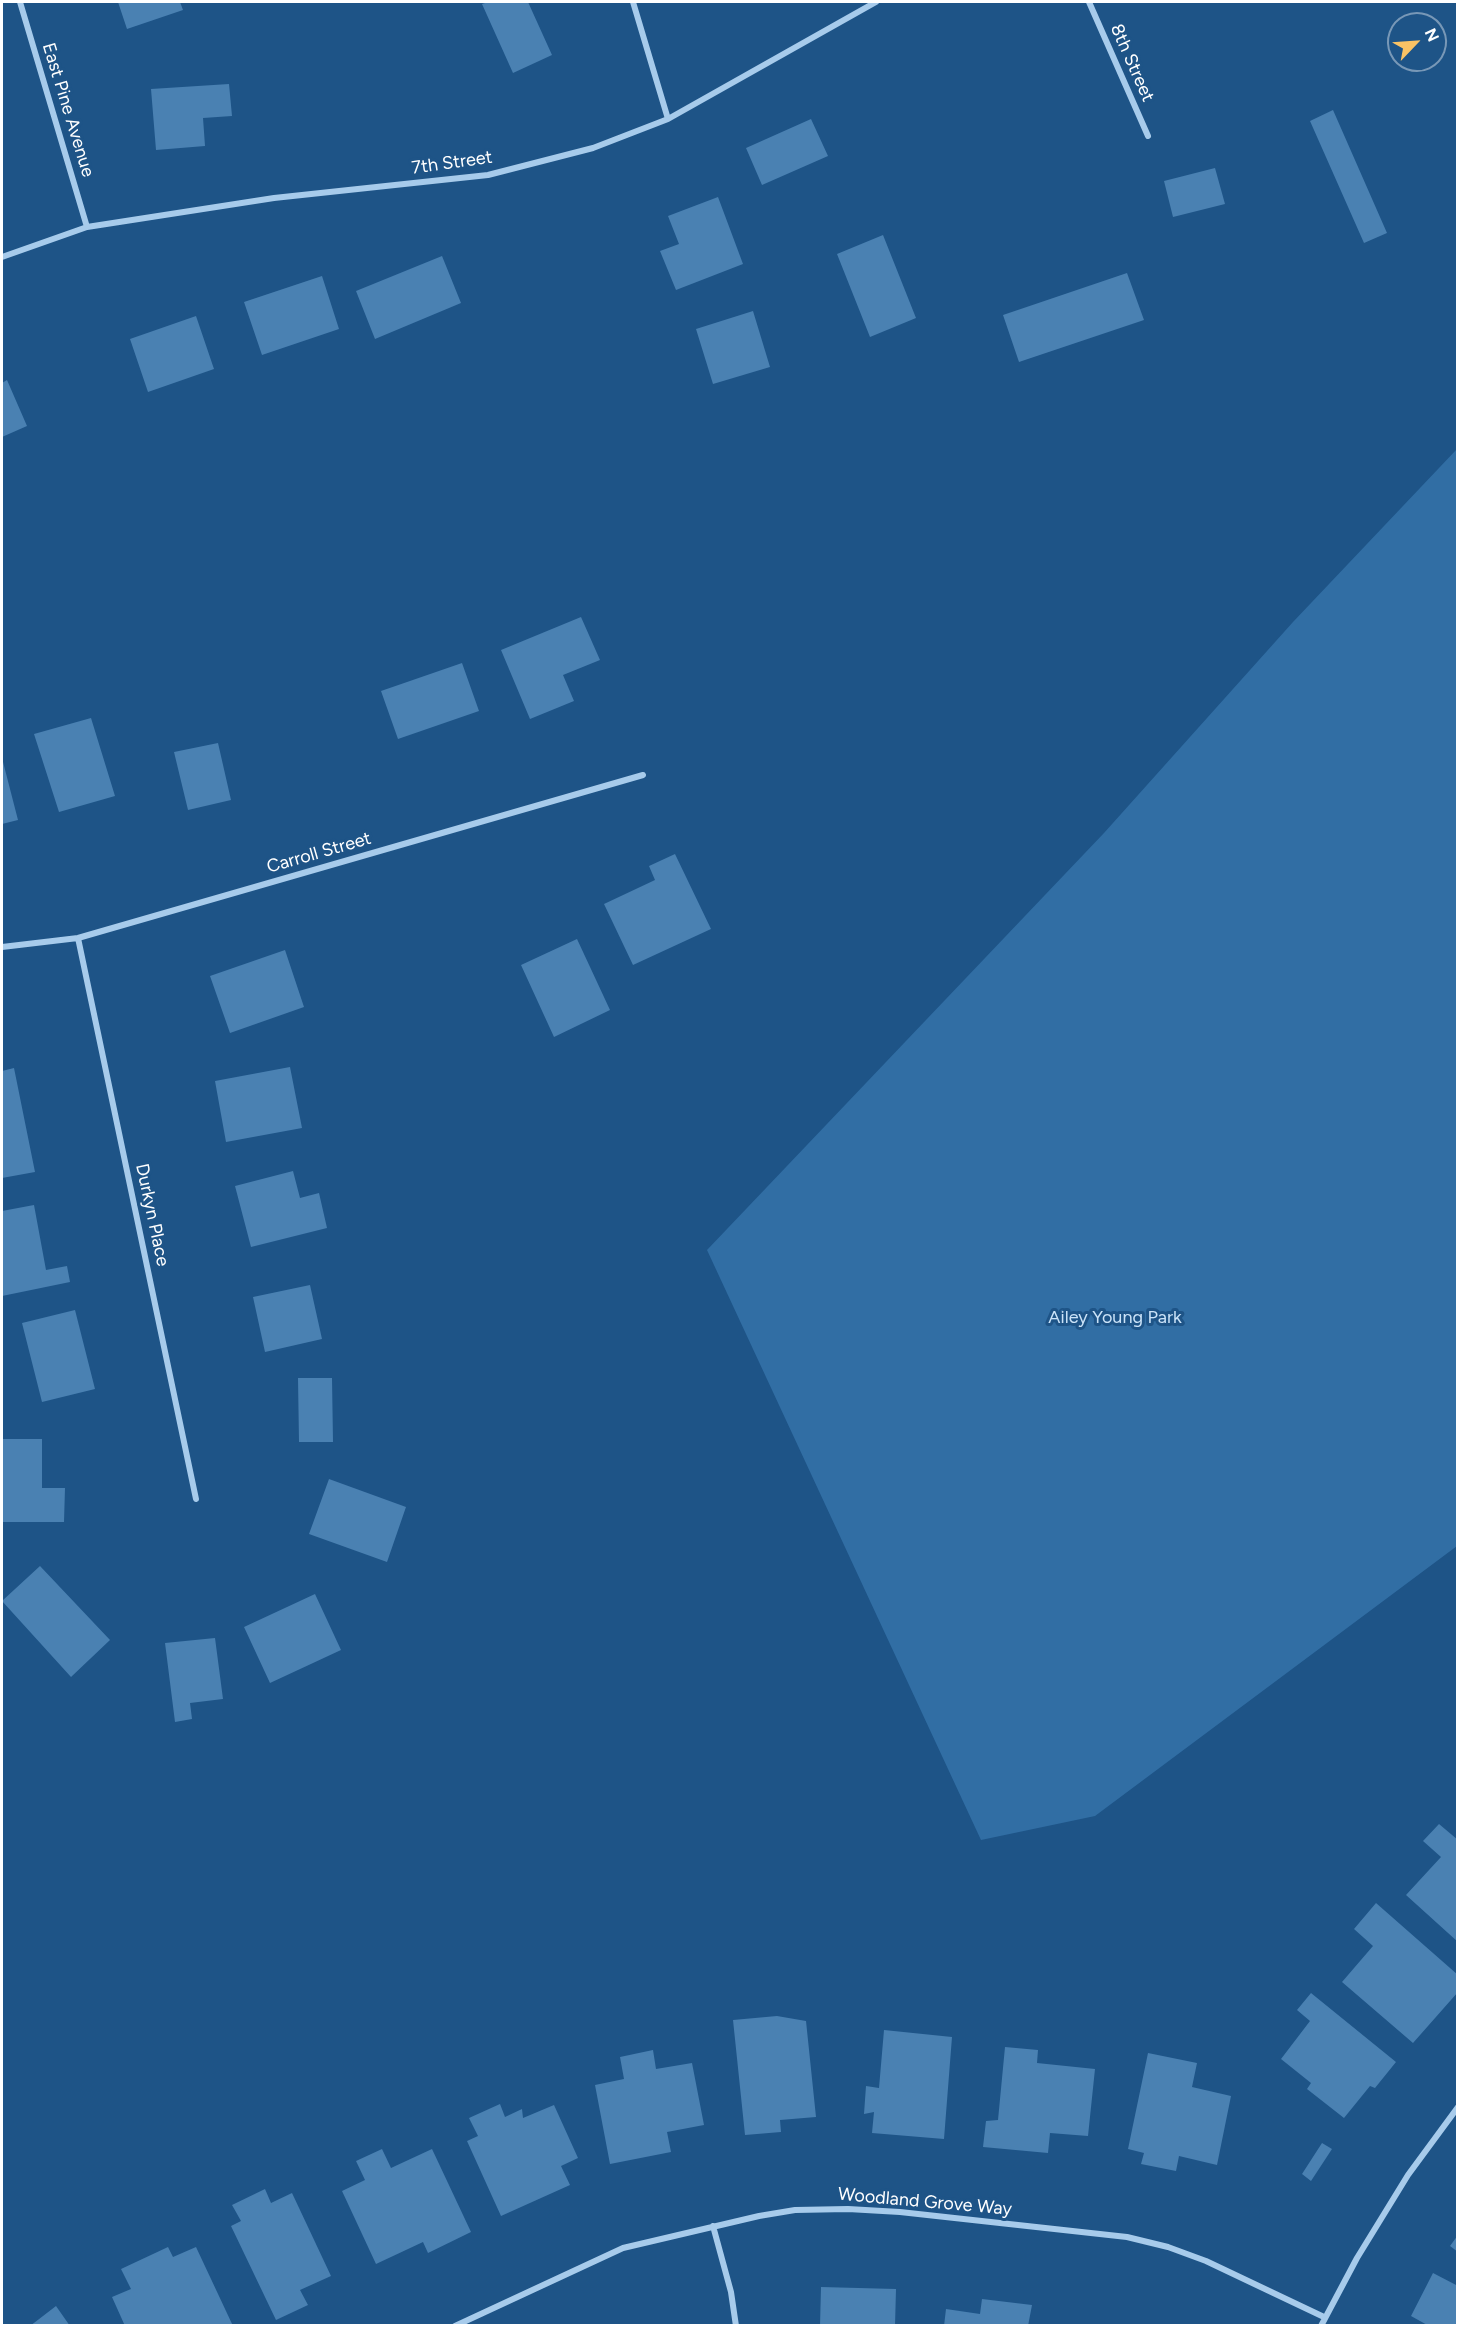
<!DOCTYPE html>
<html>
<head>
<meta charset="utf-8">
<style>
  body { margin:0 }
  #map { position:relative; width:1459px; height:2327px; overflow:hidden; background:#1e5487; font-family:Figtree,sans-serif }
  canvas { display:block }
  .frame { position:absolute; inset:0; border:3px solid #fff; pointer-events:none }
  .north { position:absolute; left:1387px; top:12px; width:60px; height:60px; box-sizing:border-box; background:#1e5487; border:2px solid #7898b7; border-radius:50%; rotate:65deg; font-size:16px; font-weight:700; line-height:24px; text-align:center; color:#fff }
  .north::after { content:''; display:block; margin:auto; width:21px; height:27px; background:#fac365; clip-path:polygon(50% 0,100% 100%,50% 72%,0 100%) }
</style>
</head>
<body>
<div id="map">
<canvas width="1459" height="2327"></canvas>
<div class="frame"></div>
<div class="north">N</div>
</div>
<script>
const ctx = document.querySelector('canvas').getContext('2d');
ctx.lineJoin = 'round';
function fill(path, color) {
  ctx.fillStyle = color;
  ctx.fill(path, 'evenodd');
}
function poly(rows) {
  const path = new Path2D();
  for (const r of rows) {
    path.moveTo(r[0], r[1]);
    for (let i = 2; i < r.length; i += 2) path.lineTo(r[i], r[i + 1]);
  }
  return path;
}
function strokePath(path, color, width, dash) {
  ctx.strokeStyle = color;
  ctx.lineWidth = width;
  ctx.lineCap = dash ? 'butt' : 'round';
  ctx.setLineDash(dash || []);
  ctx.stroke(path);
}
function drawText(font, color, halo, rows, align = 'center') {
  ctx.font = font + ' Figtree,sans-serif';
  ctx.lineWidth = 6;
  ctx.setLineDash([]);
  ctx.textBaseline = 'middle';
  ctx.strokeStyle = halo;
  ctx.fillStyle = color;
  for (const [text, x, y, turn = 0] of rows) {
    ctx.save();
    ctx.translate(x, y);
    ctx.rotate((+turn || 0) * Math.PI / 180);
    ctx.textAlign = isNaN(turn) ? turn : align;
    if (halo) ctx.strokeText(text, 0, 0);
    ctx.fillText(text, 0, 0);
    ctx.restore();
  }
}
fill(poly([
  [1457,449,1457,1546,1095,1816,981,1840,707,1250,1104,833,1293,622]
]), '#316ea4');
fill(poly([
  [118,2,180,2,183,10,127,29],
  [488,2,528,2,552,55,513,73,482,4],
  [229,84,232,116,203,118,205,146,156,150,151,89],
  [1333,110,1387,233,1364,243,1310,121],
  [811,119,828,156,762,185,746,148],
  [1215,168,1225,204,1173,217,1164,181],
  [718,197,743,264,676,290,660,251,679,244,668,216],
  [883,235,916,318,870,337,837,254],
  [442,256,461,303,375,339,356,291],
  [1127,273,1144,320,1019,362,1003,315],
  [322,276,339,329,262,355,244,302],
  [753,311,770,367,713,384,696,329],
  [196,316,214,369,148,392,130,339],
  [7,380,27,426,2,437,2,383],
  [581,617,600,660,563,675,574,701,530,719,501,650],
  [462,663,479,711,398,739,381,691],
  [91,718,115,796,59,812,34,734],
  [218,743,231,800,188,810,174,752],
  [2,758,18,820,2,824],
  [675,854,711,929,633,965,604,904,655,880,649,866],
  [577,939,610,1010,554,1037,521,965],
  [285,950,304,1007,230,1033,210,976],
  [290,1067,302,1128,226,1142,215,1081],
  [14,1068,35,1172,2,1178,2,1071],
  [293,1171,300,1198,319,1193,327,1228,251,1247,235,1186],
  [34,1205,46,1270,67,1266,70,1282,2,1296,2,1211],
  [310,1285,322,1339,265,1352,253,1297],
  [75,1310,95,1389,42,1402,22,1323],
  [298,1378,332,1378,333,1442,299,1442],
  [2,1439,42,1439,42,1488,65,1488,64,1522,2,1522],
  [329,1479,406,1507,387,1562,309,1534],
  [40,1566,110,1640,71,1677,2,1601],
  [315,1594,341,1650,270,1683,244,1627],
  [215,1638,223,1699,190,1703,192,1719,175,1722,165,1643],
  [1439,1824,1458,1840,1458,1942,1406,1895,1441,1857,1423,1841],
  [1376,1903,1458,1975,1458,1992,1413,2043,1342,1982,1373,1946,1354,1929],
  [1311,1993,1396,2062,1375,2088,1370,2086,1344,2118,1307,2089,1311,2083,1281,2059,1310,2021,1297,2010],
  [777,2016,806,2021,816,2117,780,2120,781,2132,745,2135,733,2020],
  [884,2030,952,2037,944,2139,872,2133,874,2112,864,2114,866,2086,879,2088],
  [1005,2047,1038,2050,1037,2063,1095,2069,1088,2136,1050,2133,1048,2153,983,2147,986,2121,998,2120],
  [653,2050,656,2069,692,2063,704,2125,667,2132,671,2152,610,2164,595,2085,624,2079,620,2057],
  [1148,2053,1197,2063,1192,2087,1231,2096,1217,2165,1179,2156,1176,2171,1141,2164,1144,2153,1128,2149],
  [500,2104,505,2117,522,2109,523,2118,554,2105,578,2158,561,2166,570,2185,501,2216,467,2141,478,2136,469,2118],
  [1322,2143,1332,2149,1311,2181,1302,2174],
  [382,2149,391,2168,432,2149,471,2232,428,2253,423,2242,376,2264,342,2191,365,2180,356,2161],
  [265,2189,271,2203,292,2193,331,2276,300,2290,308,2305,276,2320,231,2226,241,2221,232,2205],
  [1458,2235,1458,2252,1450,2246],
  [168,2247,173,2257,196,2247,233,2326,125,2326,112,2297,131,2289,121,2269],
  [1433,2273,1458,2286,1458,2326,1429,2326,1411,2316],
  [821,2287,896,2289,895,2326,820,2326],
  [982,2299,1032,2305,1028,2326,944,2326,946,2309,980,2314],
  [56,2306,70,2326,30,2326]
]), '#4a81b2');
strokePath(poly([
  [20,2,87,227],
  [633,2,668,119],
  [1089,2,1148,136],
  [2,257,87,227,274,198,488,175,593,148,668,119,876,2],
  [78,938,196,1499],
  [2,947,78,938,643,775],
  [713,2226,731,2292,736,2326],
  [455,2326,623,2248,759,2216,795,2210,848,2209,900,2212,1127,2237,1168,2247,1206,2261,1324,2317],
  [1321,2326,1357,2258,1408,2175,1458,2107]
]), '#a7cbeb', 6);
drawText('18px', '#fff', '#1e5487', [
  ["8th Street",1132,63,66],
  ["East Pine Avenue",68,110,73],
  ["7th Street",452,163,-8],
  ["Carroll Street",319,853,-16],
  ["Durkyn Place",152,1215,78],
  ["Woodland Grove Way",925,2202,5]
]);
drawText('18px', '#cbe3f8', '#1e5487', [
  ["Ailey Young Park",1115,1318]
]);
</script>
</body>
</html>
